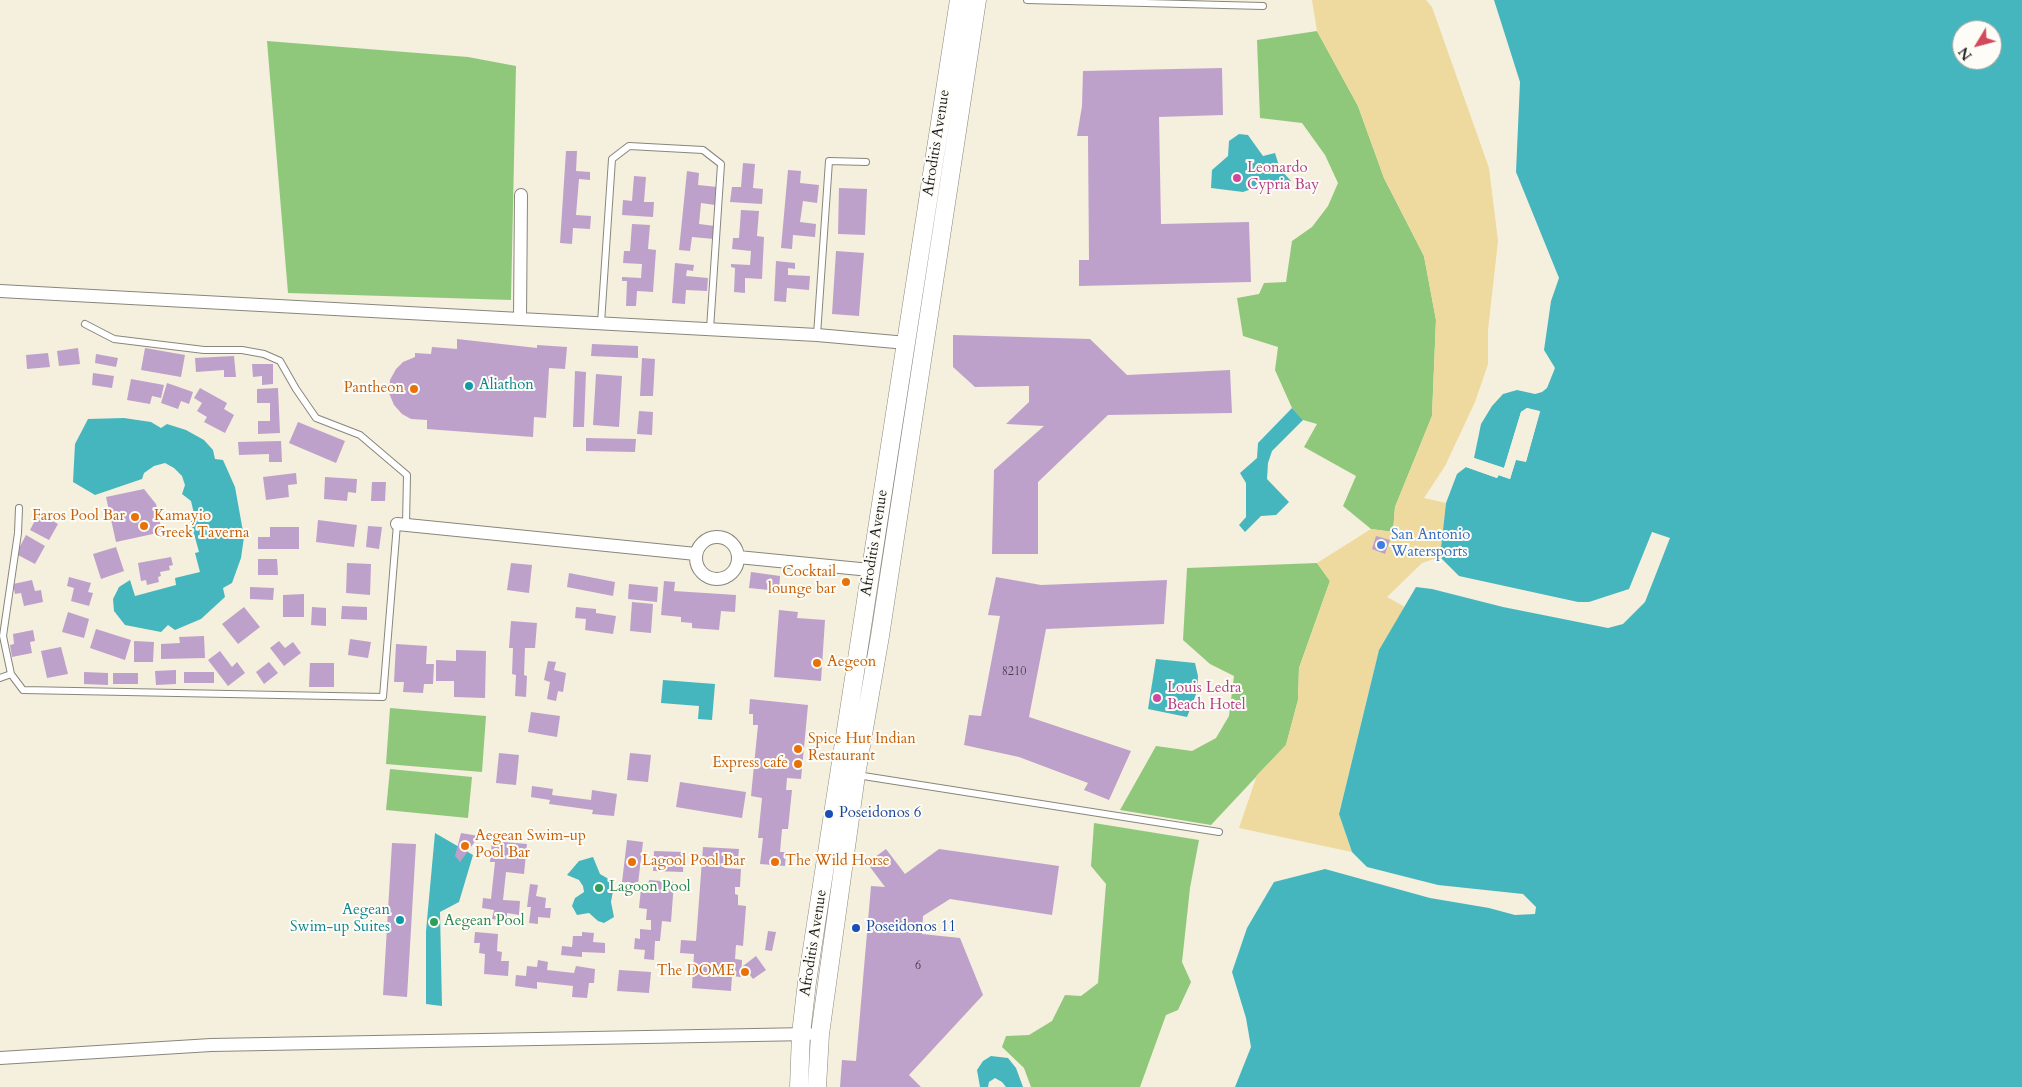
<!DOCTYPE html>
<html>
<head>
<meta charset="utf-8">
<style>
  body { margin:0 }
  #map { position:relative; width:2022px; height:1087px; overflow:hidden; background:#f5efdd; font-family:Cardo,serif }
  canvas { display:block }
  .north { position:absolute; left:1952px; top:20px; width:50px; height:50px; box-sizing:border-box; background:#fdfcf7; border:1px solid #a3a29f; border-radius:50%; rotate:233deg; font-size:14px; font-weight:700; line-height:20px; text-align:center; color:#1c1c1c }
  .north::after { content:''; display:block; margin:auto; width:18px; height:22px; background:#d1495b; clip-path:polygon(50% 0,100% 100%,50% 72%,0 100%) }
</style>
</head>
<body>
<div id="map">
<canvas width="2022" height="1087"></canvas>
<div class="north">N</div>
</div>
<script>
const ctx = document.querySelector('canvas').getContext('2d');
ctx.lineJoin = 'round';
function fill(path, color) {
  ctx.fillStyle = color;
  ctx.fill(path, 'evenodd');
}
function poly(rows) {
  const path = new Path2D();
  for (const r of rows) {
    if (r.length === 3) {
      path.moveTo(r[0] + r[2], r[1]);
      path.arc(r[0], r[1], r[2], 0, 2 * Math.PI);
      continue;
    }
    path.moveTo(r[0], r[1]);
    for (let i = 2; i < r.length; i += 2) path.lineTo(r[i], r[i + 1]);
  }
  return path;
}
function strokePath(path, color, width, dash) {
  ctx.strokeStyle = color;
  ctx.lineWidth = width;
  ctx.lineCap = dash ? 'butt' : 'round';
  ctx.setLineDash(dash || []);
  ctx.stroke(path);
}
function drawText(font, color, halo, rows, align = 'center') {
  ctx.font = font + ' Cardo,serif';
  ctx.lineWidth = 4;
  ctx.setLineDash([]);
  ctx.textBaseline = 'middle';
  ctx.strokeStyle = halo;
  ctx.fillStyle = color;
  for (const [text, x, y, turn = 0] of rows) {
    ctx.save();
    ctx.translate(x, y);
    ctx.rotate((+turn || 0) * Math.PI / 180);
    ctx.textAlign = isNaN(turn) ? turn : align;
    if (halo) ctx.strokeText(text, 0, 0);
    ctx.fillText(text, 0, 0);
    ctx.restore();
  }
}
fill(poly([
  [1317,31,1358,106,1384,178,1424,256,1436,320,1432,416,1395,507,1393,532,1371,529,1343,506,1356,476,1304,447,1317,424,1303,420,1292,408,1275,370,1278,347,1243,336,1237,298,1259,294,1264,283,1286,282,1292,241,1312,227,1328,206,1338,183,1325,155,1302,123,1260,118,1257,40],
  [267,41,468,57,516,66,511,300,288,293],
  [1317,563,1330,581,1299,668,1298,700,1286,745,1211,825,1120,810,1156,746,1192,751,1216,738,1229,716,1234,676,1210,664,1183,640,1187,568],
  [390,708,486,716,482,772,386,764],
  [390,769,472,777,468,818,386,810],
  [1094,823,1199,840,1190,888,1182,962,1191,982,1178,1010,1166,1015,1140,1087,1031,1087,1024,1068,1002,1047,1006,1036,1029,1035,1052,1021,1065,995,1081,996,1098,983,1106,884,1091,866]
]), '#90c87b');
fill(poly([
  [1312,0,1426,0,1432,7,1489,168,1498,241,1488,330,1488,364,1475,402,1445,466,1424,498,1446,503,1440,557,1422,563,1387,597,1405,607,1379,650,1339,813,1352,852,1239,828,1257,775,1286,745,1298,700,1299,668,1330,581,1317,563,1371,529,1393,532,1395,507,1432,416,1436,320,1424,256,1384,178,1358,106,1317,31]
]), '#eeda9e');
fill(poly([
  [1494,0,2022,0,2022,1087,1235,1087,1251,1047,1246,1018,1232,972,1247,928,1274,882,1325,869,1430,898,1489,908,1515,915,1535,914,1536,907,1523,894,1438,885,1367,867,1352,852,1339,814,1379,650,1416,587,1432,589,1503,607,1608,628,1623,624,1645,602,1670,538,1652,532,1629,589,1589,602,1578,602,1459,576,1440,557,1446,503,1457,474,1466,467,1497,478,1498,475,1510,479,1516,459,1526,461,1540,412,1527,408,1521,412,1504,468,1474,458,1481,424,1492,406,1503,394,1517,390,1535,394,1542,392,1547,388,1555,368,1544,350,1551,301,1559,278,1516,172,1520,82],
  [1962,30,1992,30,1992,60,1962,60],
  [1239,134,1248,135,1263,156,1275,153,1280,169,1291,181,1280,188,1263,185,1243,192,1211,188,1212,170,1228,156,1229,141],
  [1292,408,1303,420,1272,451,1268,463,1267,479,1289,502,1276,515,1261,516,1245,532,1239,525,1246,517,1246,483,1240,473,1257,458,1258,443],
  [124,418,151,422,161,428,167,424,186,430,204,440,213,450,215,459,223,460,235,487,244,537,241,558,232,583,223,588,225,597,201,619,175,630,168,625,161,632,125,625,114,611,113,599,119,587,130,580,135,596,176,585,175,578,200,572,195,553,199,552,190,519,195,518,191,501,182,494,185,485,182,476,174,468,165,463,154,466,144,473,142,479,95,495,73,482,75,444,88,419],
  [1156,659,1195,663,1198,676,1197,692,1187,717,1148,709],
  [663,680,715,684,712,720,698,719,699,706,661,703],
  [435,833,473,855,459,902,440,912,442,1006,426,1004,426,931],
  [593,857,600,874,612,881,614,885,611,902,614,917,604,923,598,921,589,913,577,915,572,906,575,898,584,892,583,886,579,880,567,875,579,861],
  [991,1056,1008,1058,1016,1068,1023,1087,1006,1087,1002,1082,995,1078,989,1082,988,1087,980,1087,977,1070,983,1061]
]), '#46b6be');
fill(poly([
  [1527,408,1540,411,1526,462,1516,460,1510,479,1499,475,1497,478,1466,467,1467,465,1496,475,1498,472,1508,476,1514,458,1524,459,1537,413,1527,411,1524,413,1506,470,1472,460,1474,458,1504,468,1521,412]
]), '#f5efdd');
fill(poly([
  [1222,68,1223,115,1159,117,1161,224,1249,222,1251,282,1079,286,1079,260,1089,260,1088,136,1077,136,1082,106,1083,71],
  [566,151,577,151,576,171,590,172,590,180,579,179,576,215,591,216,590,229,573,228,572,244,560,243],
  [743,163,755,164,753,188,763,189,762,204,730,202,732,187,741,187],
  [788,170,801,171,800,183,819,185,817,203,803,201,800,222,816,224,815,237,793,235,792,249,781,248],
  [687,171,699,173,698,185,717,187,715,205,701,203,699,224,715,226,714,239,692,237,690,251,679,250],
  [634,176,646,177,644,202,654,202,653,217,622,215,623,200,632,201],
  [839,188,867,189,865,235,838,234],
  [741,210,759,211,757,236,764,237,762,279,745,278,745,293,734,292,735,268,731,267,731,264,750,265,751,251,732,249,733,238,739,238],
  [632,224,650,225,648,249,656,250,653,292,637,291,636,306,626,306,627,281,622,281,622,277,641,278,642,264,623,263,624,251,630,251],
  [836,251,864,253,859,316,832,314],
  [776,261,795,263,795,269,788,268,788,275,810,276,809,290,787,288,786,302,774,301],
  [675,263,694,265,693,271,687,270,686,276,708,278,707,291,686,290,685,304,672,303],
  [953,335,1090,339,1127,375,1230,370,1232,413,1108,415,1038,482,1038,554,992,554,994,470,1044,426,1006,424,1029,402,1029,386,975,387,953,367],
  [457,339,537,348,537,345,567,347,565,369,549,368,546,418,534,417,533,437,427,429,427,420,411,419,402,414,394,405,389,393,390,380,396,369,403,362,415,357,415,353,431,354,432,347,457,349],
  [592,344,638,346,638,358,591,356],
  [78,348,80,364,59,366,57,351],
  [145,348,185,355,181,377,141,370],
  [48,353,50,367,27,369,26,355],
  [96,354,118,358,116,367,95,363],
  [234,356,236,377,224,377,224,370,196,372,195,358],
  [642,358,655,359,653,396,640,396],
  [252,364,273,364,273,384,262,385,262,376,253,377],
  [575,371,586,372,584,427,573,427],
  [93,373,114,376,112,388,92,385],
  [596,374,622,376,619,427,593,425],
  [131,379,164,385,161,398,152,396,150,404,127,400],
  [167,383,193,392,189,404,181,401,178,409,161,403],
  [200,388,227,403,224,409,234,415,225,433,204,422,207,417,197,411,202,403,194,398],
  [278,388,280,433,258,434,258,421,270,421,270,403,257,403,257,389],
  [639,411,653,412,652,435,637,434],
  [298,422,345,441,336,463,289,443],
  [586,438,636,439,635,452,586,451],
  [281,441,282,462,269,462,269,454,239,455,238,442],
  [296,473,297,484,288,485,289,497,266,500,263,477],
  [325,477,357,479,356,493,348,492,347,501,324,499],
  [372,482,386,482,385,501,371,501],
  [144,489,156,504,162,532,116,542,106,497],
  [39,513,58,524,49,540,30,530],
  [318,520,357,525,354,547,316,542],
  [368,526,382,527,379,549,366,547],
  [270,527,299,527,299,549,258,549,258,537,270,537],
  [26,535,45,546,35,564,16,554],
  [1376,536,1390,540,1385,554,1372,549],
  [116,547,124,571,101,579,93,554],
  [171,557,173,565,169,566,170,570,160,572,161,576,158,577,159,582,147,585,146,580,141,581,138,563],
  [258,559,277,559,278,575,258,575],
  [347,563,371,564,370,595,346,593],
  [511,563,532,565,529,593,507,590],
  [751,572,780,576,779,591,749,588],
  [569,573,615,582,613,596,567,587],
  [69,577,91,583,88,592,93,593,89,606,71,601,74,588,67,586],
  [996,577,1041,585,1167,580,1164,624,1046,629,1029,717,1131,751,1109,800,1084,790,1088,783,1019,757,964,745,969,715,981,716,1000,616,988,615],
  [32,580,35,591,41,590,43,602,24,606,21,593,15,594,13,584],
  [664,581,675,582,674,591,736,595,735,612,721,611,719,630,692,628,692,623,681,622,681,617,661,615],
  [629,584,658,587,657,602,628,599],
  [250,587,274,588,273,600,250,599],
  [304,594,304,617,283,617,283,595],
  [632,602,653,604,651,633,630,631],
  [342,606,367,607,367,620,341,619],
  [244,607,260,627,238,644,222,624],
  [312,607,326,608,326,626,311,625],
  [576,607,596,609,596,613,616,616,613,634,585,630,586,619,575,618],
  [779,610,798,612,797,618,825,620,821,681,774,677],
  [68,612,89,619,84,638,62,632],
  [511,621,537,623,535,648,525,648,524,675,527,676,526,697,515,696,516,675,512,674,513,648,509,648],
  [96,629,131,640,125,660,90,648],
  [33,630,35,641,30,642,32,653,12,657,10,645,14,644,13,634],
  [204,636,205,658,161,659,161,644,180,643,179,637],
  [350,639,371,642,368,658,348,655],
  [134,641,154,642,153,662,134,662],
  [279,641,285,648,293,642,301,653,284,666,270,648],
  [396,644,427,646,426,664,434,664,433,684,424,684,423,693,403,692,404,682,394,682],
  [61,647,68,674,47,678,41,651],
  [456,650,486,651,485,698,454,697,454,681,436,681,436,660,456,661],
  [220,651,232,667,237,662,245,673,228,686,208,660],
  [548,661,556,662,554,670,566,673,563,692,558,691,556,701,547,699,550,682,544,680],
  [269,662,278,673,264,684,256,672],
  [310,663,334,663,334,687,309,687],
  [176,670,176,684,156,685,155,671],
  [84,672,108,673,108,685,84,684],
  [184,672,214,672,214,683,184,683],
  [113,673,138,673,138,684,113,684],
  [750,699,808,705,801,779,787,778,786,790,792,790,788,829,782,829,780,852,786,852,785,866,760,864,763,838,758,838,762,798,751,796,758,725,753,725,753,714,749,714],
  [531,712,560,716,557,737,528,732],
  [499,753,519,755,516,785,496,783],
  [630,753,651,755,648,782,627,780],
  [680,782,746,792,742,818,676,807],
  [532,786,553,789,552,795,591,800,592,790,617,794,614,816,592,814,593,810,549,804,550,800,531,797],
  [461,833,479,836,460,862,455,856],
  [627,840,643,842,638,884,622,882],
  [492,841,527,844,524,874,506,872,503,900,520,901,519,915,507,913,507,921,492,919,494,910,482,908,483,898,491,899,495,862,490,862],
  [392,843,416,844,407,997,383,995],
  [703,847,739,849,738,859,725,858,724,868,741,869,740,887,735,887,735,894,738,895,738,905,746,906,743,946,736,945,735,959,742,960,741,977,732,976,731,991,692,988,694,954,680,953,681,940,696,941],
  [886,849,905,874,939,849,1059,866,1052,915,950,899,923,916,922,934,960,938,983,995,909,1075,921,1087,840,1087,842,1060,856,1061,871,886,885,887,867,863],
  [654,851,684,852,683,872,653,871],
  [649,880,674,882,671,922,662,921,660,941,655,941,654,960,644,959,645,950,634,949,635,938,640,939,640,929,651,930,651,920,646,920,647,909,639,908,641,888,648,889],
  [530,884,538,885,536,896,546,898,545,908,551,908,550,918,538,917,538,924,529,923,531,907,527,907],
  [768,931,776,932,772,951,765,950],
  [475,932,498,934,497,951,502,952,501,961,509,961,508,976,484,974,485,954,479,953,480,943,474,943],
  [582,932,594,933,593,942,605,943,605,953,582,952,582,957,561,955,562,946,572,947,573,936,582,936],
  [756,956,766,970,753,979,743,966],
  [538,960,548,962,547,970,574,973,576,966,595,969,594,983,589,983,587,998,572,997,573,986,537,982,537,989,515,986,516,975,526,976,527,966,537,967],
  [619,970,651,972,649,993,617,991]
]), '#bda1ca');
const lane = poly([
  [1027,0,1263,6],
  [601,323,612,159,629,146,703,150,721,164,710,329],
  [85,324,114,339,204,350,242,350,264,354,280,361,296,389,316,418,360,435,407,475,406,525],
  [817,335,829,161,866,162],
  [19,508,18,533,3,636,11,674,23,690,383,697,397,524],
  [0,678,11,674],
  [857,775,1219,832]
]);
const street = poly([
  [0,291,817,335,907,343],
  [520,319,521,195],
  [397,524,696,554],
  [717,558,21],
  [738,557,870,570],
  [0,1058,211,1045,809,1034]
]);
const secondary = poly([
  [799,1087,801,1034,807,982,959,0],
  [817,1087,820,1034,856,775,880,636,977,0]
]);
strokePath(lane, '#88867c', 8);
strokePath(street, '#88867c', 14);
strokePath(secondary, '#88867c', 19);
strokePath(lane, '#fff', 6);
strokePath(street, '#fff', 12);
strokePath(secondary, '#fff', 18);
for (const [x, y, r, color] of [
  [1237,178,5,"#d1479c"],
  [469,386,5,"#0f9aa8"],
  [414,389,5,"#e8710a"],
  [135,517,5,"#e8710a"],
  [144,526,5,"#e8710a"],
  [1381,545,5,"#3f7fe0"],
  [846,582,5,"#e8710a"],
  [817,663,5,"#e8710a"],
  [1157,698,5,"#d1479c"],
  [798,749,5,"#e8710a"],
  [798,764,5,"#e8710a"],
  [829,814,5,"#1a4fb4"],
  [465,846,5,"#e8710a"],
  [632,862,5,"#e8710a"],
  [775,862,5,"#e8710a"],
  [599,888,5,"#2e9e5b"],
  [400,920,5,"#0f9aa8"],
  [434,922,5,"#2e9e5b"],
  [856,928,5,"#1a4fb4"],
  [745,972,5,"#e8710a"]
]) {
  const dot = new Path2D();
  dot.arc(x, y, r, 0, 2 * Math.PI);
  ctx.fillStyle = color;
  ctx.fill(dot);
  strokePath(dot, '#fdfcf7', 2);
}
drawText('12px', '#443d48', null, [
  ["8210",1014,672],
  ["6",918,966]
]);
drawText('15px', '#1c1c1c', '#fdfcf7', [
  ["Afroditis Avenue",937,143,-81],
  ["Afroditis Avenue",875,543,-81],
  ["Afroditis Avenue",814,943,-81]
]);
drawText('15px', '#b23c85', '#fdfcf7', [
  ["Leonardo",1247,169],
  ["Cypria Bay",1247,186],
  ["Louis Ledra",1167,689],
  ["Beach Hotel",1167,706]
], 'left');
drawText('15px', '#0d838f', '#fdfcf7', [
  ["Aliathon",479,386],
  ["Aegean",390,911,"right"],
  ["Swim-up Suites",390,928,"right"]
], 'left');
drawText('15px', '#c56008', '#fdfcf7', [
  ["Pantheon",404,389,"right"],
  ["Faros Pool Bar",125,517,"right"],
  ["Kamayio",154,517],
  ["Greek Taverna",154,534],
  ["Cocktail",836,573,"right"],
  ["lounge bar",836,590,"right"],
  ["Aegeon",827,663],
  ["Spice Hut Indian",808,740],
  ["Restaurant",808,757],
  ["Express cafe",788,764,"right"],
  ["Aegean Swim-up",475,837],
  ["Pool Bar",475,854],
  ["Lagool Pool Bar",642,862],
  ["The Wild Horse",785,862],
  ["The DOME",735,972,"right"]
], 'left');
drawText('15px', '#366cbe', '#fdfcf7', [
  ["San Antonio",1391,536],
  ["Watersports",1391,553]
], 'left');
drawText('15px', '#164399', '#fdfcf7', [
  ["Poseidonos 6",839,814],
  ["Poseidonos 11",866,928]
], 'left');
drawText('15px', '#27864d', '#fdfcf7', [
  ["Lagoon Pool",609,888],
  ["Aegean Pool",444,922]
], 'left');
</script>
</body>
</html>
